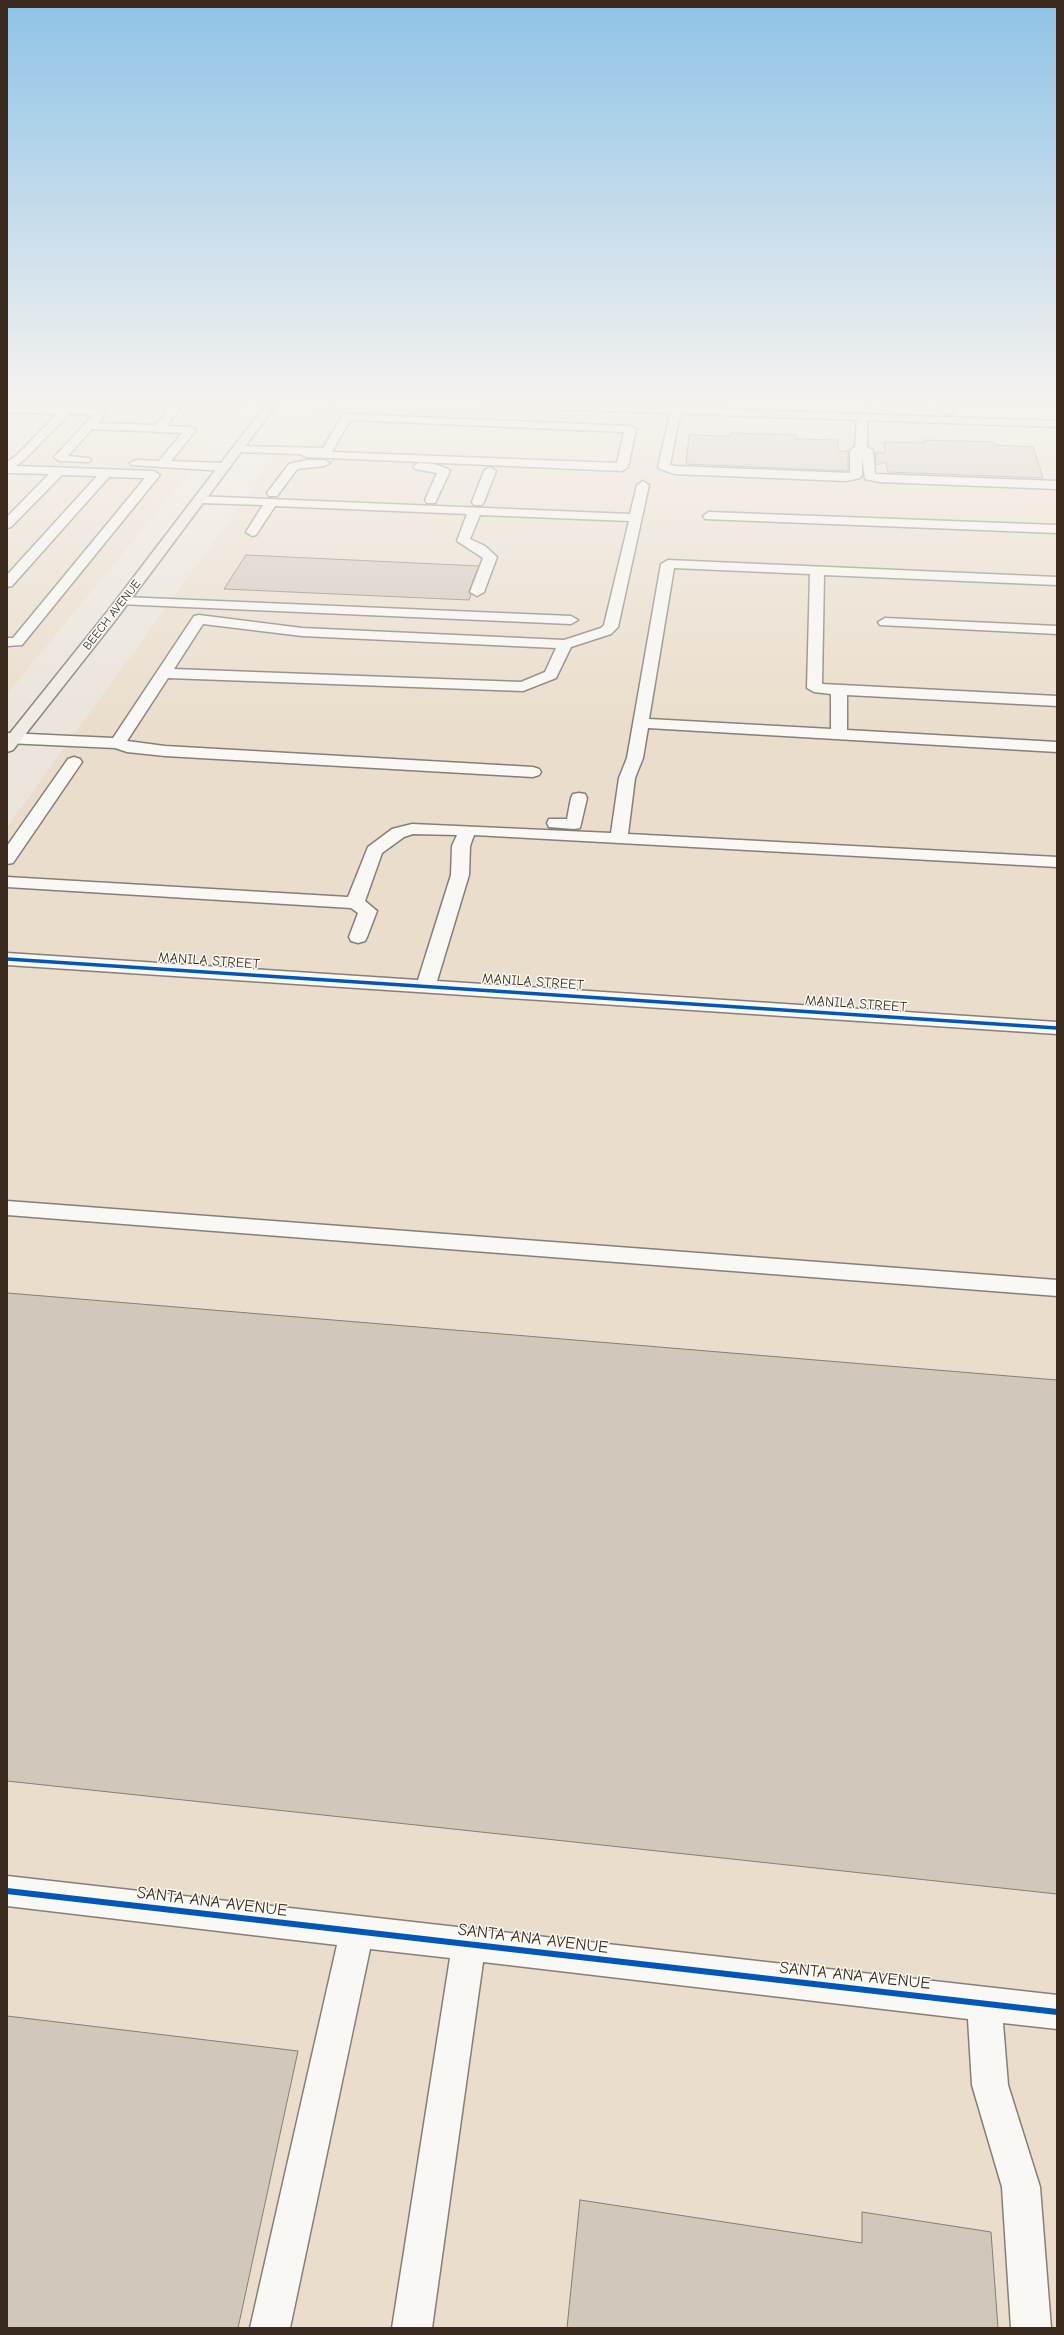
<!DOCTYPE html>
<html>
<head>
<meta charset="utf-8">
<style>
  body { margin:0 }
  #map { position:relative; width:1064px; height:2335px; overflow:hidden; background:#ebe5db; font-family:"Comic Neue",sans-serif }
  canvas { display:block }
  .frame { position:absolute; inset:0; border:8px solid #3b2a1e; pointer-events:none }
</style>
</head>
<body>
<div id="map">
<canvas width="1064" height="2335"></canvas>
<div class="frame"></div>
</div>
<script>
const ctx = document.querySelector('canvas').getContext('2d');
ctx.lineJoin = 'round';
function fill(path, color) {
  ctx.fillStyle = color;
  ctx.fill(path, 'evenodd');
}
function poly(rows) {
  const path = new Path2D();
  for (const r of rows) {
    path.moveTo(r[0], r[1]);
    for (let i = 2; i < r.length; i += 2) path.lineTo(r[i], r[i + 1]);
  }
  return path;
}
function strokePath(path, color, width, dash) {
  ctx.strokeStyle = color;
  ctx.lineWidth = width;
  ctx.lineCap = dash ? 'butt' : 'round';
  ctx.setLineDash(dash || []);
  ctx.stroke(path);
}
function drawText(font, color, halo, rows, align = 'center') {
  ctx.font = font + ' "Comic Neue",sans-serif';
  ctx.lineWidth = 3;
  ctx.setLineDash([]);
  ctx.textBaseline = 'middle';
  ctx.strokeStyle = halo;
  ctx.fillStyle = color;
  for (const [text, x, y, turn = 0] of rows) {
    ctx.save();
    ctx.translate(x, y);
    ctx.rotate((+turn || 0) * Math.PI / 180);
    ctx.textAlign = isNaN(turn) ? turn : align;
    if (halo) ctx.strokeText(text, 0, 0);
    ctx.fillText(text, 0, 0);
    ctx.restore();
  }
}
fill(poly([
  [7,404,246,404,7,694],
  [857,404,1057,404,1057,411,960,407],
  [326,405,1057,431,1057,2328,7,2328,7,827,309,410]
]), '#eaddcb');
const building = poly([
  [731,433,796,435,796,439,838,440,838,451,848,451,848,471,686,464,689,435,730,436,731,433],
  [924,440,993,442,994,445,1033,447,1043,478,888,472,886,462,876,465,875,452,885,453,884,442,925,443,924,440],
  [246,555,479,566,469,591,471,594,469,600,224,589,246,555],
  [7,1293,1057,1380,1057,1894,7,1781,7,1293],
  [7,2016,298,2051,238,2328,7,2328,7,2016],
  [580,2200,862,2243,862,2212,991,2232,998,2328,567,2328,580,2200]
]);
fill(building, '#d1c7bb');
strokePath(building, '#857f78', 1);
const minor = poly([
  [108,404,180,405,181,407,167,426,190,427,196,430,171,461,224,463,230,467,224,471,132,465,130,463,136,460,159,461,182,433,92,429,68,456,89,458,91,460,89,462,59,461,54,457,56,455,93,415,69,414,25,459,16,466,154,471,160,475,22,645,7,646,7,638,13,638,145,478,109,477,12,586,7,587,7,575,97,476,62,475,11,527,7,528,7,517,49,474,7,473,7,462,17,455,57,414,7,412,7,406,102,409,107,412,98,423,156,425,168,410,113,407,108,404],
  [941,404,951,404,954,412,953,414,945,414,941,404],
  [676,407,681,410,670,465,675,466,850,473,850,450,855,447,857,418,862,415,867,418,867,447,873,450,875,474,1057,481,1057,489,879,482,865,479,862,457,862,475,860,478,846,481,675,474,660,469,658,467,671,410,676,407],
  [347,414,630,426,636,429,628,467,622,471,307,457,299,454,238,452,232,449,238,446,323,448,343,415,347,414],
  [350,420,624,432,617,463,332,452,350,420],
  [307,460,324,460,330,463,324,466,297,469,277,496,269,496,267,493,289,464,307,460],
  [419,463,434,464,448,469,450,471,435,503,427,503,425,500,437,473,415,469,413,467,415,465,419,463],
  [490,467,496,471,484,502,482,505,474,505,472,502,484,471,490,467],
  [643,481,649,485,618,627,611,634,571,647,556,678,523,691,168,678,127,741,165,746,533,767,539,769,541,772,539,775,533,777,165,756,127,752,115,748,7,743,7,733,113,738,194,616,199,615,302,628,564,640,601,628,604,625,629,521,480,515,470,539,485,546,497,557,484,592,477,596,470,592,483,558,457,541,467,514,275,506,256,535,252,536,246,532,263,505,200,503,194,499,196,496,630,514,637,485,643,481],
  [203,624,302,636,556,648,545,672,521,682,174,669,203,624],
  [709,512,1057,525,1057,533,705,519,703,516,709,512],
  [668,560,1057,577,1057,585,824,575,822,684,1057,696,1057,706,847,695,847,730,1057,742,1057,752,648,728,643,758,635,778,628,834,1057,857,1057,867,474,835,470,846,469,875,437,981,1057,1022,1057,1034,7,965,7,953,418,980,451,875,452,846,457,835,413,834,404,837,382,853,365,901,377,911,367,937,365,941,358,943,351,941,349,937,358,913,351,908,7,887,7,877,348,897,368,847,392,829,412,824,611,833,619,778,627,758,661,564,668,560],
  [674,568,810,574,807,688,814,692,831,694,831,729,649,719,674,568],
  [123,597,571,616,578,620,571,624,118,604,116,601,118,598,123,597],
  [885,618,1057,626,1057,634,880,625,878,622,885,618],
  [74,757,80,759,82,762,13,863,7,864,7,846,68,759,74,757],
  [579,793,585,794,587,798,580,828,574,829,549,827,547,823,549,819,567,819,571,798,573,794,579,793],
  [7,1201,1057,1280,1057,1296,7,1215,7,1201],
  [7,1876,1057,1995,1057,2029,1003,2023,1008,2085,1040,2187,1051,2328,1011,2328,1002,2187,972,2085,968,2019,483,1962,432,2328,392,2328,450,1958,370,1949,290,2328,250,2328,337,1945,7,1906,7,1876]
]);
const major = poly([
  [266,404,277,404,117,618,13,750,7,752,7,737,107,612,266,404],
  [486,404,581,404,1057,421,1057,427,491,407,486,404]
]);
strokePath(minor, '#857f78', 3);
strokePath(major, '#857f78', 3);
fill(minor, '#f9f8f4');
fill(major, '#f0ebe4');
strokePath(poly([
  [7,959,1057,1028]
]), '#0057b8', 3.5);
strokePath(poly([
  [7,1891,1057,2012]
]), '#0057b8', 6);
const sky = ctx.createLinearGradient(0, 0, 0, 731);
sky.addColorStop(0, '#8ec3e7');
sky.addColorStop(0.55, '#f6f3ef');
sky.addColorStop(1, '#f6f3ef00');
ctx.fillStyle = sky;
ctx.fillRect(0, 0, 1064, 731);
drawText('12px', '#3b2a1e', '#fdfcf7', [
  ["BEECH AVENUE",112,615,-52]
]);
drawText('14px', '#3b2a1e', '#fdfcf7', [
  ["MANILA STREET",209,961,4],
  ["MANILA STREET",533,982,4],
  ["MANILA STREET",856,1004,4]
]);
drawText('17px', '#3b2a1e', '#fdfcf7', [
  ["SANTA ANA AVENUE",212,1902,7],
  ["SANTA ANA AVENUE",533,1939,7],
  ["SANTA ANA AVENUE",855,1976,6]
]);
</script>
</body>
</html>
